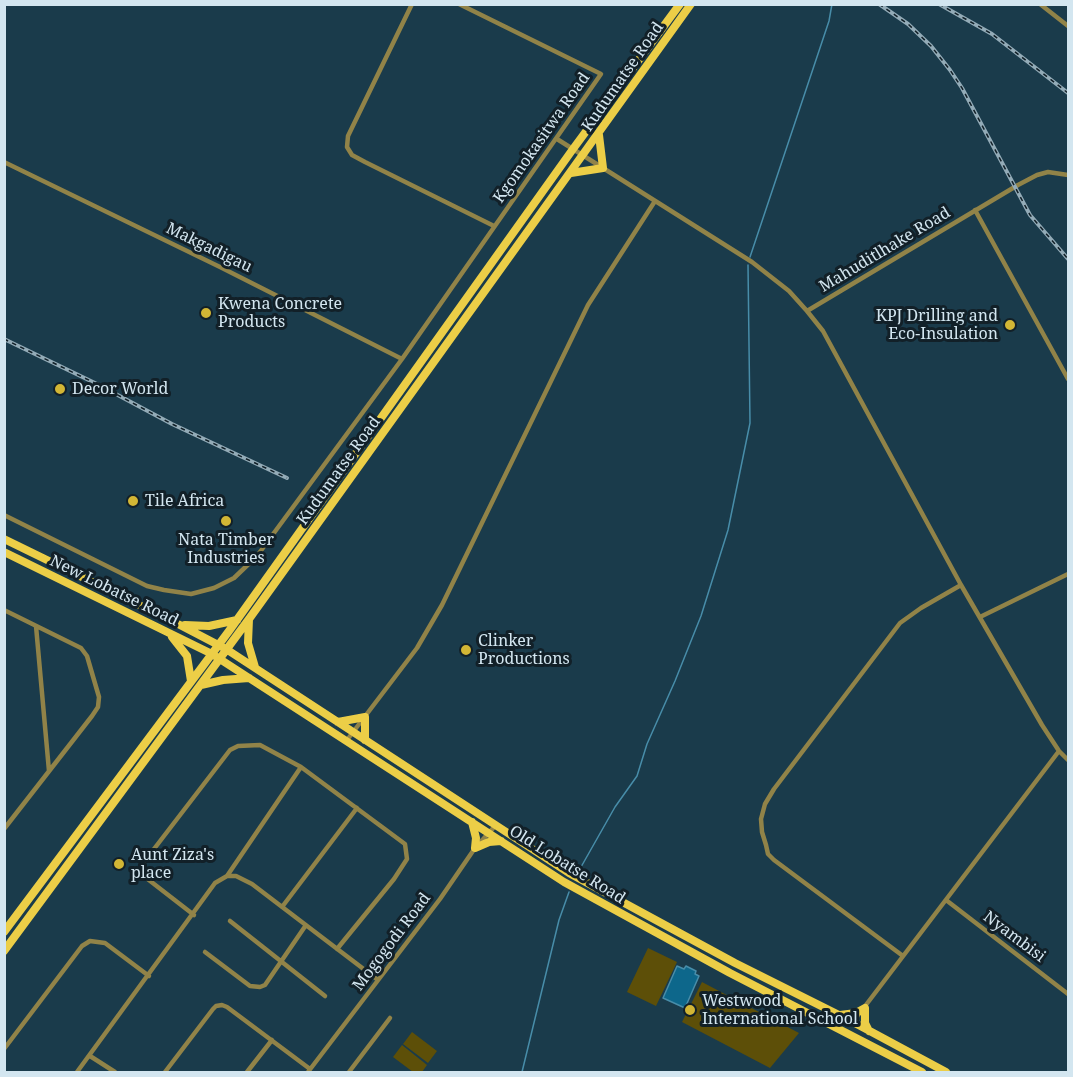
<!DOCTYPE html>
<html>
<head>
<meta charset="utf-8">
<style>
  body { margin:0 }
  #map { position:relative; width:1073px; height:1077px; overflow:hidden; background:#1a3b4b; font-family:"Noto Serif",serif }
  canvas { display:block }
  .frame { position:absolute; inset:0; border:6px solid #d3e6f0; pointer-events:none }
</style>
</head>
<body>
<div id="map">
<canvas width="1073" height="1077"></canvas>
<div class="frame"></div>
</div>
<script>
const ctx = document.querySelector('canvas').getContext('2d');
ctx.lineJoin = 'round';
function fill(path, color) {
  ctx.fillStyle = color;
  ctx.fill(path, 'evenodd');
}
function poly(rows) {
  const path = new Path2D();
  for (const r of rows) {
    path.moveTo(r[0], r[1]);
    for (let i = 2; i < r.length; i += 2) path.lineTo(r[i], r[i + 1]);
  }
  return path;
}
function strokePath(path, color, width, dash) {
  ctx.strokeStyle = color;
  ctx.lineWidth = width;
  ctx.lineCap = dash ? 'butt' : 'round';
  ctx.setLineDash(dash || []);
  ctx.stroke(path);
}
function drawText(font, color, halo, rows, align = 'center') {
  ctx.font = font + ' "Noto Serif",serif';
  ctx.lineWidth = 6;
  ctx.setLineDash([]);
  ctx.textBaseline = 'middle';
  ctx.strokeStyle = halo;
  ctx.fillStyle = color;
  for (const [text, x, y, turn = 0] of rows) {
    ctx.save();
    ctx.translate(x, y);
    ctx.rotate((+turn || 0) * Math.PI / 180);
    ctx.textAlign = isNaN(turn) ? turn : align;
    if (halo) ctx.strokeText(text, 0, 0);
    ctx.fillText(text, 0, 0);
    ctx.restore();
  }
}
fill(poly([
  [648,948,677,962,656,1006,627,992],
  [702,982,799,1033,770,1068,682,1022],
  [412,1032,437,1051,428,1063,403,1044],
  [402,1045,427,1065,422,1072,413,1072,393,1057]
]), '#5d4f08');
const water = poly([
  [677,966,684,969,686,966,696,971,695,974,699,976,685,1008,663,998,677,966]
]);
fill(water, '#0d678b');
strokePath(water, '#488da9', 1.5);
strokePath(poly([
  [750,257,829,21,832,4],
  [581,867,615,807,637,776,647,744,675,681,701,616,728,530,750,423,748,265],
  [522,1072,559,920,569,892]
]), '#488da9', 1.5);
strokePath(poly([
  [412,4,348,136,347,147,352,155,365,162,494,226],
  [1040,4,1068,26],
  [557,139,752,262,789,291,807,311,823,331,961,585,1042,725,1059,751,1068,760],
  [4,162,220,267,402,359],
  [975,210,1068,379],
  [807,311,1018,185,1037,175,1048,172,1068,175],
  [4,515,147,586,164,590,191,594,214,588,234,578,257,556,402,359,601,74,459,4],
  [4,610,81,648,87,656,99,697,98,707,92,716,4,829],
  [980,617,1068,574],
  [36,626,49,771],
  [347,740,417,648,442,605,588,305,655,201],
  [227,876,301,767],
  [946,900,1068,994],
  [282,907,357,808],
  [194,915,145,877,143,870,144,862,230,750,238,746,260,745,301,767,405,844,407,859,394,879,337,949],
  [230,921,325,996],
  [205,952,250,986,260,987,265,985,306,925],
  [903,956,774,860,768,854,766,845,762,832,761,819,765,804,774,789,900,623,921,608,961,585],
  [853,1022,1059,751],
  [4,1049,82,946,90,941,105,943,149,976],
  [90,1056,115,1072],
  [77,1072,215,883,227,876,236,876,252,884,378,980],
  [165,1072,213,1009,216,1006,222,1005,227,1007,310,1069],
  [247,1072,272,1040],
  [308,1072,440,899,475,848,496,825],
  [349,1072,390,1018]
]), '#918348', 4.5);
strokePath(poly([
  [571,173,603,168,599,135],
  [4,539,180,625,226,649,569,873,735,963,853,1022,946,1072],
  [4,552,212,654,564,882,730,973,922,1072],
  [249,619,248,643,255,667],
  [185,625,209,626,237,620],
  [172,637,187,656,191,681],
  [201,685,223,680,249,678],
  [338,722,365,717,365,740],
  [472,822,476,838,475,848,489,842,501,841],
  [4,932,229,631,573,149,680,4],
  [4,951,249,619,691,4],
  [840,1015,856,1013,865,1008,865,1023,869,1031]
]), '#ecce47', 8);
const rail = poly([
  [879,4,908,24,931,46,950,70,962,88,1030,215,1068,259],
  [939,4,992,34,1068,93],
  [4,339,99,385,172,424,287,478]
]);
strokePath(rail, '#93abb7', 4);
strokePath(rail, '#122028', 1.5, [4.5]);
for (const [x, y, r, color] of [
  [206,313,6,"#d2b635"],
  [1010,325,6,"#d2b635"],
  [60,389,6,"#d2b635"],
  [133,501,6,"#d2b635"],
  [226,521,6,"#d2b635"],
  [466,650,6,"#d2b635"],
  [119,864,6,"#d2b635"],
  [690,1010,6,"#d2b635"]
]) {
  const dot = new Path2D();
  dot.arc(x, y, r, 0, 2 * Math.PI);
  ctx.fillStyle = color;
  ctx.fill(dot);
  strokePath(dot, '#122028', 2);
}
drawText('16px', '#d3e6f0', '#122028', [
  ["Kudumatse Road",623,77,-55],
  ["Kgomokasitwa Road",542,138,-55],
  ["Makgadigau",209,248,26],
  ["Mahuditlhake Road",885,250,-31],
  ["Kudumatse Road",339,471,-54],
  ["New Lobatse Road",114,591,26],
  ["Old Lobatse Road",567,865,32],
  ["Nyambisi",1014,937,37],
  ["Mogogodi Road",392,942,-53]
]);
drawText('16px', '#d3e6f0', '#122028', [
  ["Kwena Concrete",218,304],
  ["Products",218,322],
  ["KPJ Drilling and",998,316,"right"],
  ["Eco-Insulation",998,334,"right"],
  ["Decor World",72,389],
  ["Tile Africa",145,501],
  ["Nata Timber",226,540,"center"],
  ["Industries",226,558,"center"],
  ["Clinker",478,641],
  ["Productions",478,659],
  ["Aunt Ziza's",131,855],
  ["place",131,873],
  ["Westwood",702,1001],
  ["International School",702,1019]
], 'left');
</script>
</body>
</html>
